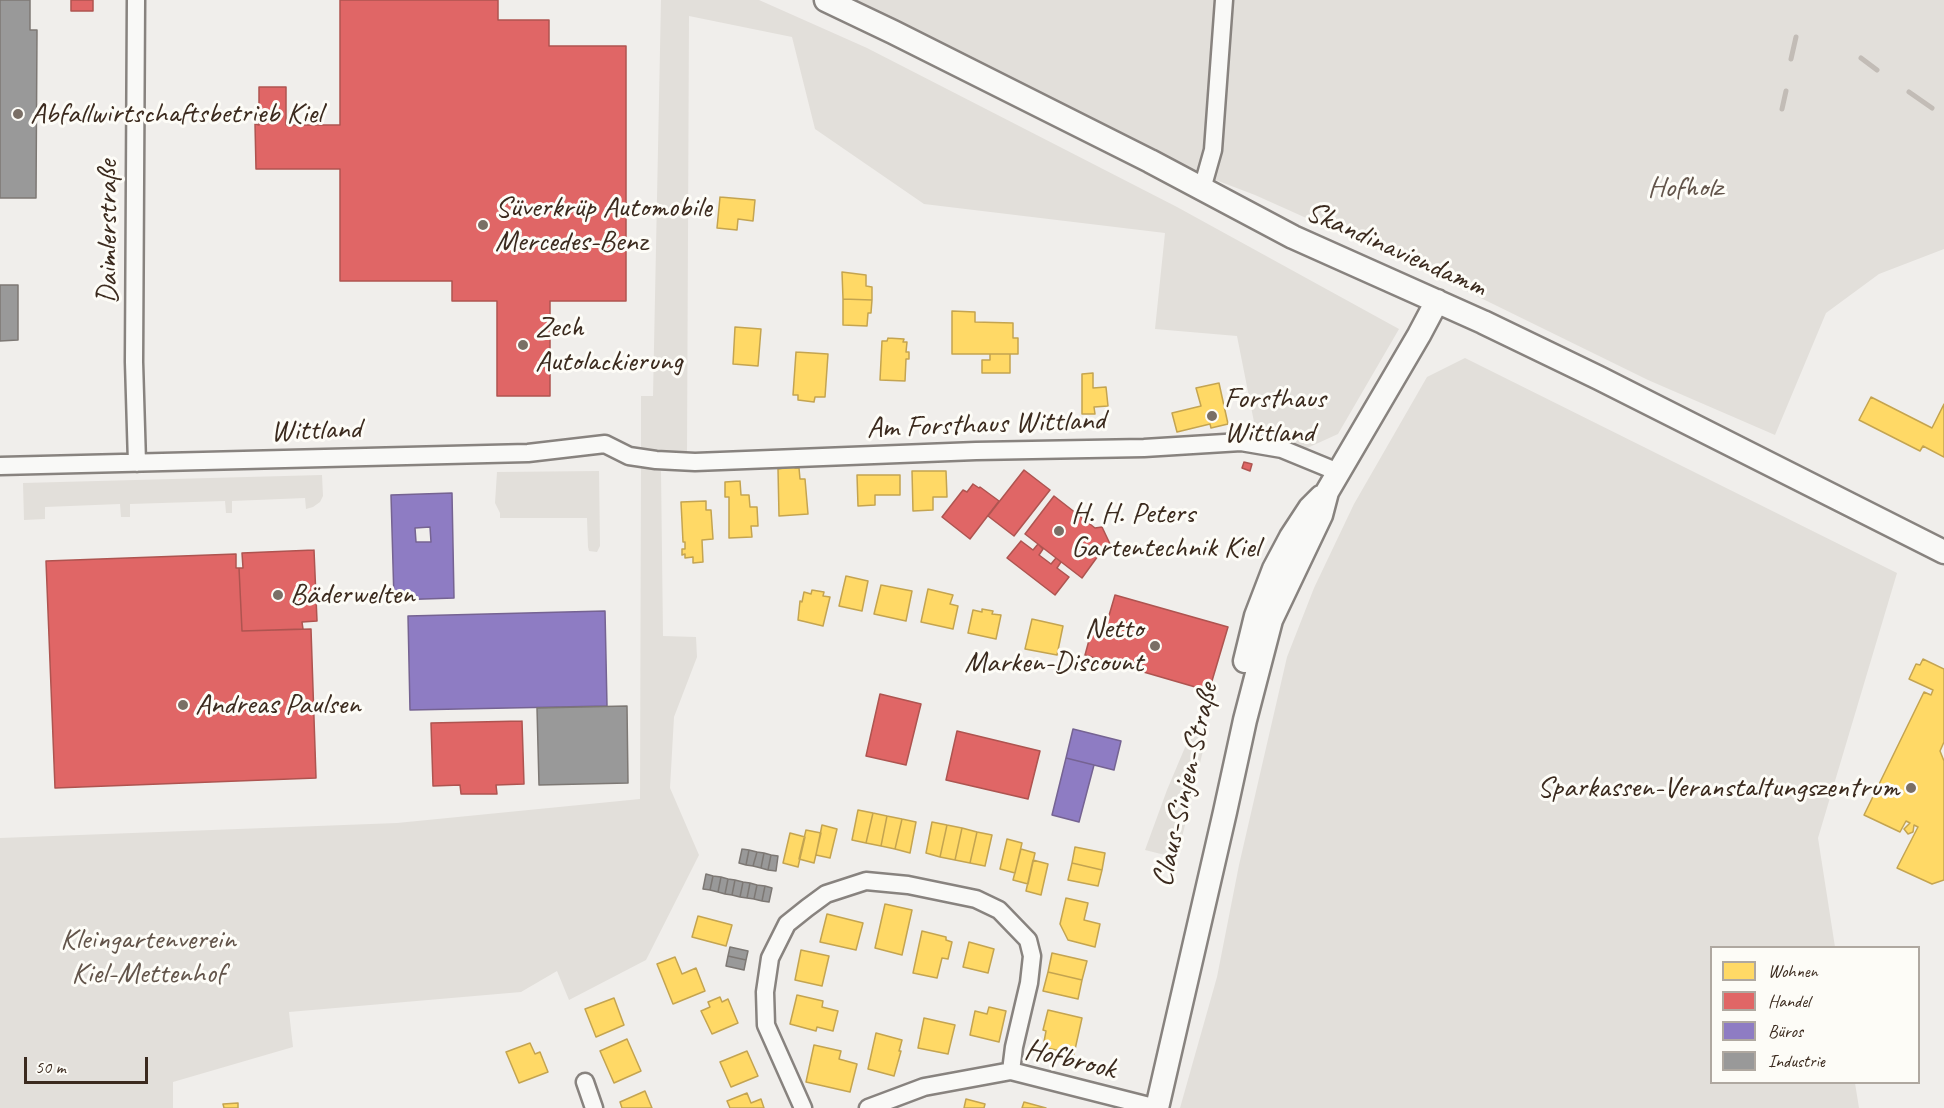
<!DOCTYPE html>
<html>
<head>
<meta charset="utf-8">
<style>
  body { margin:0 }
  #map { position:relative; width:1944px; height:1108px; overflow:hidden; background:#f0eeeb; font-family:Caveat,sans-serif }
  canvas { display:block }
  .legend { position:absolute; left:1710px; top:946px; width:210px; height:138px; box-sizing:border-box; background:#fdfcf7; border:2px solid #afa8a0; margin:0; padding:8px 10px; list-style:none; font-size:18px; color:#3b2a1e }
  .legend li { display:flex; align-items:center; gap:12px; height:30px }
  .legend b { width:30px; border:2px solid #afa8a0 }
  .scale { position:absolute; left:24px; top:1057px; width:124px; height:27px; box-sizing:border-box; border:3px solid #3b2a1e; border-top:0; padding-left:8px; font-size:18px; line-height:21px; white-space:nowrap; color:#3b2a1e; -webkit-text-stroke:4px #fdfcf7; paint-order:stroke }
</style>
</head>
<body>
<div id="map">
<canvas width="1944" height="1108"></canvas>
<ul class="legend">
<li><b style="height:16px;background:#ffd966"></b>Wohnen</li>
<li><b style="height:16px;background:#e06666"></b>Handel</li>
<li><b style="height:16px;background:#8e7cc3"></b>Büros</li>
<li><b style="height:16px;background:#999"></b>Industrie</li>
</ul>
<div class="scale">50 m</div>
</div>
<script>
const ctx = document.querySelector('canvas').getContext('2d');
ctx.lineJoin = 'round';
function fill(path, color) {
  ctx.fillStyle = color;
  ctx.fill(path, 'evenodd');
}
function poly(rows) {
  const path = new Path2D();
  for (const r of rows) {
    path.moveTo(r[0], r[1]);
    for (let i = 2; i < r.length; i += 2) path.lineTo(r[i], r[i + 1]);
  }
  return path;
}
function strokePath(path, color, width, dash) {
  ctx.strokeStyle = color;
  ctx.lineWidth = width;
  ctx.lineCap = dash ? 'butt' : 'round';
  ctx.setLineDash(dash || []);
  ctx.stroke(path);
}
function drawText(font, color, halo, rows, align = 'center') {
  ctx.font = font + ' Caveat,sans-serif';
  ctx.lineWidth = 6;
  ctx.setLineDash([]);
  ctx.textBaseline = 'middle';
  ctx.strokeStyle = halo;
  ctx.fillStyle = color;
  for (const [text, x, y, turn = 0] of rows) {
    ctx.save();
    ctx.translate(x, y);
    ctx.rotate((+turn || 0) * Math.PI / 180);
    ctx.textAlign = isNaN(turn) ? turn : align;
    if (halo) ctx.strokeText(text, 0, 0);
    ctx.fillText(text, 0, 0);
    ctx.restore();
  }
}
fill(poly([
  [661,0,759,0,867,48,1177,207,1399,329,1338,434,1305,449,1255,427,1237,336,1155,329,1165,233,924,204,815,129,792,37,689,16,687,452,660,453,641,450,641,396,653,396],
  [854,0,1944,0,1944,249,1879,274,1826,313,1775,435,1648,380,1440,278,1255,195,1150,155,885,14],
  [1465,358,1897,573,1818,838,1835,947,1712,948,1712,1082,1855,1083,1859,1108,1180,1108,1217,977,1239,865,1287,657,1314,588,1354,504,1427,377],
  [641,467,661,471,663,636,696,637,697,657,674,717,670,788,699,855,646,960,569,1000,557,971,521,992,289,1012,293,1047,173,1082,173,1108,0,1108,0,838,397,823,640,799],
  [599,471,600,546,597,552,589,551,588,547,587,518,500,518,500,513,495,503,497,472],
  [322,475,323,496,320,502,313,507,306,509,305,498,232,501,232,513,226,513,225,501,130,504,130,517,121,517,120,504,45,507,45,519,24,520,23,483],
  [1194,726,1208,730,1177,858,1145,850,1167,790]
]), '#e2dfda');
const homes = poly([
  [720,197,755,200,753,221,738,219,737,230,717,228,720,197],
  [842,272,866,275,866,286,872,287,872,300,843,299,842,272],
  [843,299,872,300,871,313,868,313,867,326,843,325,843,299],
  [952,311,975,312,975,322,1013,323,1013,338,1018,338,1018,354,952,354,952,311],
  [735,327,761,329,758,366,733,364,735,327],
  [888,338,904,339,903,342,907,342,906,352,909,352,909,359,906,359,905,381,880,380,882,341,887,341,888,338],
  [796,352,828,354,825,397,815,397,814,402,798,400,798,395,793,395,796,352],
  [990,354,1010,354,1010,373,982,373,982,360,990,360,990,354],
  [1093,373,1093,388,1106,387,1108,406,1094,407,1095,414,1082,414,1082,374,1093,373],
  [1219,383,1228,424,1211,428,1210,424,1177,432,1172,413,1201,406,1196,388,1219,383],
  [1871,397,1932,428,1944,404,1944,457,1923,446,1920,451,1859,420,1871,397],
  [795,466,795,468,799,468,800,479,805,479,808,514,779,516,778,469,795,466],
  [912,471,946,471,947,497,933,497,933,510,913,511,912,471],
  [857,475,900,475,900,495,875,495,875,505,858,506,857,475],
  [740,481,741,495,749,495,750,507,757,507,758,526,751,526,752,537,729,538,729,497,725,497,725,482,740,481],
  [706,501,706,510,711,510,713,539,702,540,703,562,693,563,693,557,685,558,685,554,682,555,682,549,685,549,685,542,683,542,681,502,706,501],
  [846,576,868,581,862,611,839,606,846,576],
  [881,585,912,591,906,621,874,614,881,585],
  [928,589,953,595,950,604,958,606,953,629,921,622,928,589],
  [812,590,824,592,823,596,830,597,823,626,798,620,800,601,802,602,804,592,811,594,812,590],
  [982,609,993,611,992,614,1001,615,996,639,968,633,973,610,982,612,982,609],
  [1032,619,1063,626,1057,655,1025,649,1032,619],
  [1923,659,1944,669,1944,742,1940,751,1944,761,1944,880,1932,884,1897,868,1918,827,1914,825,1913,832,1908,834,1904,829,1910,823,1906,821,1900,832,1864,815,1924,692,1931,695,1933,690,1909,679,1916,664,1920,665,1923,659],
  [858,810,873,813,866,843,852,840,858,810],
  [873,813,887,816,881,846,866,843,873,813],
  [887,816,902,819,895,849,881,846,887,816],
  [902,819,916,822,910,853,895,849,902,819],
  [932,822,947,825,940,857,926,853,932,822],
  [822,825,837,829,830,858,816,855,822,825],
  [947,825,962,828,955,860,940,857,947,825],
  [962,828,977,832,970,863,955,860,962,828],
  [806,830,821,833,814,863,799,859,806,830],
  [977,832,992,835,985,866,970,863,977,832],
  [790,833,805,837,798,867,783,863,790,833],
  [1007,839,1022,843,1015,873,1000,869,1007,839],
  [1075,847,1105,853,1102,870,1072,863,1075,847],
  [1021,849,1035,853,1028,884,1013,880,1021,849],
  [1033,860,1048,864,1041,895,1026,891,1033,860],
  [1072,863,1102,870,1098,886,1068,880,1072,863],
  [1066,898,1088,903,1084,920,1100,924,1095,947,1068,940,1060,924,1066,898],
  [885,904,912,910,902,955,875,948,885,904],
  [827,914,863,923,856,950,820,942,827,914],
  [698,916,732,925,726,946,692,937,698,916],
  [922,931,946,937,946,940,952,942,948,959,942,958,937,978,913,973,922,931],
  [969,942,994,949,988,973,963,967,969,942],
  [801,950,829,956,822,986,795,980,801,950],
  [1052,953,1087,961,1082,980,1048,972,1052,953],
  [675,957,682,974,696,968,705,991,673,1004,657,964,675,957],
  [1048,972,1082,980,1078,999,1043,991,1048,972],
  [797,995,823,1001,822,1007,838,1011,833,1031,817,1027,816,1031,790,1024,797,995],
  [720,997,722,1002,728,999,738,1023,712,1034,701,1011,710,1007,708,1002,720,997],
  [614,998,624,1025,596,1037,585,1009,614,998],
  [989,1007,1006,1011,999,1042,970,1035,975,1011,987,1014,989,1007],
  [1048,1010,1082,1018,1074,1054,1043,1047,1046,1031,1043,1030,1048,1010],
  [924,1018,955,1025,948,1054,918,1048,924,1018],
  [876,1033,902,1040,899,1051,901,1051,894,1076,868,1069,876,1033],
  [627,1039,641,1071,614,1083,600,1051,627,1039],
  [530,1043,535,1054,540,1052,548,1072,519,1083,506,1052,530,1043],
  [814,1045,841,1051,839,1059,857,1064,850,1092,806,1082,814,1045],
  [747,1051,758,1076,731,1087,720,1062,747,1051],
  [645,1091,652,1108,622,1108,620,1102,645,1091],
  [747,1093,751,1103,761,1099,764,1108,730,1108,727,1101,747,1093],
  [966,1099,985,1104,984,1108,964,1108,966,1099],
  [1024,1102,1046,1108,1022,1108,1024,1102],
  [238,1103,238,1108,224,1108,223,1104,238,1103]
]);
fill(homes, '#ffd966');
strokePath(homes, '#c4a450', 1.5);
const shops = poly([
  [71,0,93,0,93,11,71,11,71,0],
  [340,0,498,0,498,20,549,20,549,46,626,46,626,301,550,301,550,396,497,396,497,301,452,301,452,281,340,281,340,169,256,169,255,124,259,125,259,87,286,87,286,125,340,125,340,0],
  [1244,462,1252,464,1250,471,1242,468,1244,462],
  [1024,470,1050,490,1014,536,988,516,1024,470],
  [973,484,979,488,980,487,999,501,970,539,942,517,963,490,967,492,973,484],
  [1054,496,1095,528,1102,527,1111,546,1103,549,1082,578,1025,534,1054,496],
  [1021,541,1033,550,1038,544,1043,549,1039,555,1051,564,1056,558,1061,562,1057,568,1069,577,1055,595,1007,558,1021,541],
  [314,550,317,621,302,622,303,629,242,631,239,568,243,568,242,553,314,550],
  [236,554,236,568,239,568,242,631,311,629,316,778,55,788,46,561,236,554],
  [1115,595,1228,627,1209,691,1085,655,1091,633,1103,636,1115,595],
  [880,694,921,704,906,765,866,756,880,694],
  [522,721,524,784,496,785,497,794,461,794,460,785,433,786,431,723,522,721],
  [957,731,1040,751,1028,799,946,780,957,731]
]);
fill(shops, '#e06666');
strokePath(shops, '#ae5450', 1.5);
const offices = poly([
  [452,493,454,598,394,600,391,495,452,493],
  [430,527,431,542,416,542,415,528,430,527],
  [605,611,607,706,410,710,408,616,605,611],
  [1073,729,1121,741,1114,770,1066,758,1073,729],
  [1066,758,1094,765,1079,822,1052,815,1066,758]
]);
fill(offices, '#8e7cc3');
strokePath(offices, '#756392', 1.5);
const industry = poly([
  [0,0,30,0,30,30,37,30,36,198,0,198,0,0],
  [0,285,18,285,18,340,0,341,0,285],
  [627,706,628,783,539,785,537,708,627,706],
  [742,849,749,850,746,865,739,863,742,849],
  [749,850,757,852,753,866,746,865,749,850],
  [757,852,764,853,761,868,753,866,757,852],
  [764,853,771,855,768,870,761,868,764,853],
  [771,855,778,856,776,871,768,870,771,855],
  [706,874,713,876,710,890,703,889,706,874],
  [713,876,721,877,718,892,710,890,713,876],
  [721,877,728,879,725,894,718,892,721,877],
  [728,879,735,880,732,895,725,894,728,879],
  [735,880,743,882,740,897,732,895,735,880],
  [743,882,750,883,747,898,740,897,743,882],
  [750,883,757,885,754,899,747,898,750,883],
  [757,885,765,886,762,901,754,899,757,885],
  [765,886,772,888,769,902,762,901,765,886],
  [730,947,748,951,746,960,728,956,730,947],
  [728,956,746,960,744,970,726,966,728,956]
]);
fill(industry, '#999');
strokePath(industry, '#7d7874', 1.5);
strokePath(poly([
  [1861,58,1877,70],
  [1791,59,1796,37],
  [1909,92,1932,108],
  [1782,109,1786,91]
]), '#c2bcb6', 5);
const street = poly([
  [136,0,134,362,137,463],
  [1202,189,1213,150,1224,0],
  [0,466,528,453,605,444,629,456,656,460,695,462,976,451,1144,448,1241,442,1282,449,1338,472],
  [585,1082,594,1108],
  [803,1108,766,1025,765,992,770,958,787,924,807,908,826,894,866,881,908,885,976,899,999,910,1028,940,1032,956,1029,983,1014,1047,1011,1071],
  [868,1108,924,1087,1011,1071,1157,1108]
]);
const secondary = poly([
  [826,0,893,32,1150,161,1293,237,1483,322,1599,378,1944,552],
  [1245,661,1256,616,1274,569,1291,537,1310,508,1321,497],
  [1157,1108,1225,812,1245,720,1271,620,1321,515,1327,492,1419,335,1437,301]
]);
strokePath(street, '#88837f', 21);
strokePath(secondary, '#88837f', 27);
strokePath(street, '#f9f9f7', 16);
strokePath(secondary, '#f9f9f7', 22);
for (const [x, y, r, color] of [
  [18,114,6,"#7a6f66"],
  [483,225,6,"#7a6f66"],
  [523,345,6,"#7a6f66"],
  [1212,416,6,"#7a6f66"],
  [1059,531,6,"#7a6f66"],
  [278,595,6,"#7a6f66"],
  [1155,646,6,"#7a6f66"],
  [183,705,6,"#7a6f66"],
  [1911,788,6,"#7a6f66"]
]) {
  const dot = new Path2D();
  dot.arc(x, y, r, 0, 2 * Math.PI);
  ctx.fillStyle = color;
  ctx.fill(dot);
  strokePath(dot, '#fdfcf7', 2);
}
drawText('30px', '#3b2a1e', '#fdfcf7', [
  ["Abfallwirtschaftsbetrieb Kiel",30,114],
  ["Süverkrüp Automobile",495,208],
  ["Mercedes-Benz",495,242],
  ["Zech",535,328],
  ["Autolackierung",535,362],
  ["Forsthaus",1224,399],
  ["Wittland",1224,433],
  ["H. H. Peters",1071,514],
  ["Gartentechnik Kiel",1071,548],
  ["Bäderwelten",290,595],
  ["Netto",1143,629,"right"],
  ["Marken-Discount",1143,663,"right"],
  ["Andreas Paulsen",195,705],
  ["Sparkassen-Veranstaltungszentrum",1899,788,"right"]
], 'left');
drawText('30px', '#62544a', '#fdfcf7', [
  ["Hofholz",1685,188],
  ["Kleingartenverein",148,940],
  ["Kiel-Mettenhof",148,974]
]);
drawText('30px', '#3b2a1e', '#fdfcf7', [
  ["Daimlerstraße",108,232,-90],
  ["Skandinaviendamm",1396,250,24],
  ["Am Forsthaus Wittland",986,425,-2],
  ["Wittland",316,431,-2],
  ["Claus-Sinjen-Straße",1186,785,-77],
  ["Hofbrook",1070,1060,13]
]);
</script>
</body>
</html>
